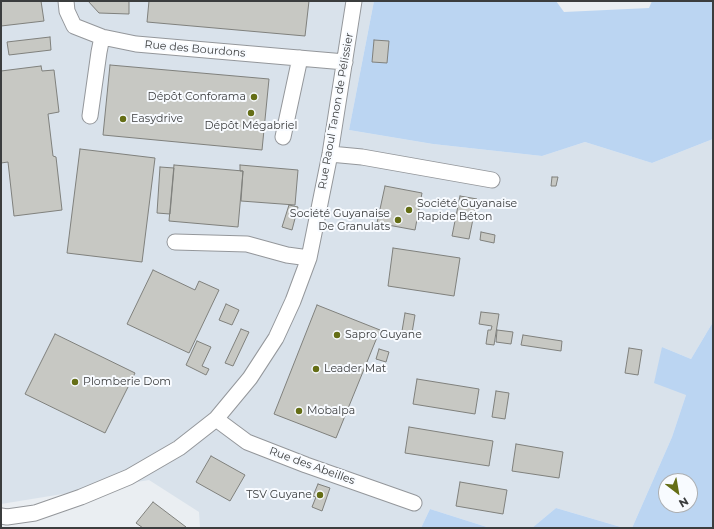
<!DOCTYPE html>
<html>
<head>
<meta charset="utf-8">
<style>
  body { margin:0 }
  #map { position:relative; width:714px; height:529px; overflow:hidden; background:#eaeef2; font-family:Montserrat,sans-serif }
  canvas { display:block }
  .frame { position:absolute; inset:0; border:2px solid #3b3d3e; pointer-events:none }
  .north { position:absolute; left:658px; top:473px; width:40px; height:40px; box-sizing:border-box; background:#f8fbff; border:1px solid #acafb2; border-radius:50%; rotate:149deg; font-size:11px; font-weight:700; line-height:16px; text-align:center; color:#3b3d3e }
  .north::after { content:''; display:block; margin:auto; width:14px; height:18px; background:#656e16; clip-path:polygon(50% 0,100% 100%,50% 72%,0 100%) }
</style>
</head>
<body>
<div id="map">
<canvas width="714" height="529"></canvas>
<div class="frame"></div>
<div class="north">N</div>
</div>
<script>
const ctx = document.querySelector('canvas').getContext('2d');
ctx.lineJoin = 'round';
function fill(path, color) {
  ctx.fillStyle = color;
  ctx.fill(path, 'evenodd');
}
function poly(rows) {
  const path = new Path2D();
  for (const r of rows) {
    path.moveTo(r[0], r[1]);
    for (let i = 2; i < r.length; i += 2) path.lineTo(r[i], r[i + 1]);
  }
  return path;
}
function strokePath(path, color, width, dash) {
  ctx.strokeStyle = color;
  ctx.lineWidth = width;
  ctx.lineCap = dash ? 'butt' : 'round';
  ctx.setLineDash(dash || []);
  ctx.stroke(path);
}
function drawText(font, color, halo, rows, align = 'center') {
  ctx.font = font + ' Montserrat,sans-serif';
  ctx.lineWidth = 4;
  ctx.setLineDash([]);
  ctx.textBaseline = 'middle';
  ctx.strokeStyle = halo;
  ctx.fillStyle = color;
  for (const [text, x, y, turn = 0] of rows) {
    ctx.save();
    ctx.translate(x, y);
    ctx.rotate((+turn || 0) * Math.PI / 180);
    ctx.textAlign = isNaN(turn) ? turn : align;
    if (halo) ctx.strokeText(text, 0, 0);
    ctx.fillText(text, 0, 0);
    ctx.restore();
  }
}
fill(poly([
  [1,1,374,1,349,130,433,144,542,156,585,142,652,163,713,139,713,322,691,359,662,347,686,395,672,437,632,528,624,528,556,508,532,528,490,528,430,509,421,528,200,528,199,512,149,480,1,504]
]), '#d9e2eb');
fill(poly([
  [374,1,556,1,564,12,649,8,652,1,713,1,713,139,652,163,585,142,542,156,433,144,349,130],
  [713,322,713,528,632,528,672,437,686,395,654,383,662,347,691,359],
  [666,481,690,481,690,505,666,505],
  [556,508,624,528,532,528],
  [430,509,490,528,421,528]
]), '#bbd5f2');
const building = poly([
  [1,1,41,1,44,21,1,26,1,1],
  [88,1,129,1,129,14,99,13,88,1],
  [149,1,309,1,305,36,147,22,149,1],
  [50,37,51,50,9,55,7,42,50,37],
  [374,40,389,41,387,63,372,62,374,40],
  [110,65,269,79,262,150,103,135,110,65],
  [41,66,42,71,54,70,59,112,48,114,53,156,56,157,62,210,14,216,8,162,1,163,1,71,41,66],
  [80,149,155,158,142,262,67,253,80,149],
  [174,165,243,171,238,227,169,221,174,165],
  [240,165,298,170,295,205,241,201,243,171,240,171,240,165],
  [160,167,174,168,170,214,157,213,160,167],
  [552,177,558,177,556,186,551,186,552,177],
  [385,186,422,193,415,230,377,223,385,186],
  [460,196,477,199,469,239,452,236,460,196],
  [289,205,298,207,292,230,282,227,289,205],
  [481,232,495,235,494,243,480,240,481,232],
  [393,248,460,258,454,296,388,286,393,248],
  [153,270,195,290,199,281,219,290,189,353,127,324,153,270],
  [226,304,239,310,232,325,219,320,226,304],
  [317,305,380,330,336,438,274,414,317,305],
  [481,312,499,314,494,345,486,344,488,330,491,330,492,326,479,324,481,312],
  [405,313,415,315,411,339,401,337,405,313],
  [241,329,249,332,233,366,225,363,241,329],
  [497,330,513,332,511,344,496,342,497,330],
  [55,334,135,373,105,433,25,394,55,334],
  [523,335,562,341,561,351,521,345,523,335],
  [197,341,211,347,202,366,209,369,206,375,186,365,197,341],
  [629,348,642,350,638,375,625,373,629,348],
  [379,349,389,352,386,362,376,359,379,349],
  [417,379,479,389,475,414,413,404,417,379],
  [496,391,509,393,505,419,492,417,496,391],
  [409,427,493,441,489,466,405,453,409,427],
  [516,444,563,452,559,478,512,471,516,444],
  [211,456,245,475,230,501,196,482,211,456],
  [460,482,507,490,503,514,456,506,460,482],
  [318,484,330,488,322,511,312,507,316,497,313,496,318,484],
  [153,502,186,527,185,528,143,528,136,523,153,502]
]);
fill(building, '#c7c8c3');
strokePath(building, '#80817d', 1);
const minor = poly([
  [66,1,67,11,74,26,102,37,136,44,345,62],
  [90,116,99,52,102,37],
  [283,137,300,58],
  [330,154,362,157,492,180],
  [175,242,247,244,287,255,309,258],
  [216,419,247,442,306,465,414,503],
  [1,516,7,517,35,513,81,497,129,477,179,448,216,419,250,378,276,338,293,301,309,258,330,154,354,1]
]);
strokePath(minor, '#94979b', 17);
strokePath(minor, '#fff', 15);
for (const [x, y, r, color] of [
  [254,97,4,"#656e16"],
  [251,113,4,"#656e16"],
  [123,119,4,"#656e16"],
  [409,210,4,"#656e16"],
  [398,220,4,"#656e16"],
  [337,335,4,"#656e16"],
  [316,369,4,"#656e16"],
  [75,382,4,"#656e16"],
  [299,411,4,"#656e16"],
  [320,495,4,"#656e16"]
]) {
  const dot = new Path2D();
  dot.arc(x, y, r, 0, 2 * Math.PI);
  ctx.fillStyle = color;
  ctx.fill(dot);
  strokePath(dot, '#f8fbff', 1.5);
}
drawText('11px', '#3b3d3e', '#f8fbff', [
  ["Rue des Bourdons",195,49,5],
  ["Rue Raoul Tanon de Pélissier",336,111,-80],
  ["Rue des Abeilles",312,466,20]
]);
drawText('11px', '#3b3d3e', '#f8fbff', [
  ["Dépôt Conforama",246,97,"right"],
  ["Easydrive",131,119],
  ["Dépôt Mégabriel",251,126,"center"],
  ["Société Guyanaise",417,204],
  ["Rapide Béton",417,217],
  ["Société Guyanaise",390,214,"right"],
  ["De Granulats",390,227,"right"],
  ["Sapro Guyane",345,335],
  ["Leader Mat",324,369],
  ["Plomberie Dom",83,382],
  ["Mobalpa",307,411],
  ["TSV Guyane",312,495,"right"]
], 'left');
</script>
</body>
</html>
